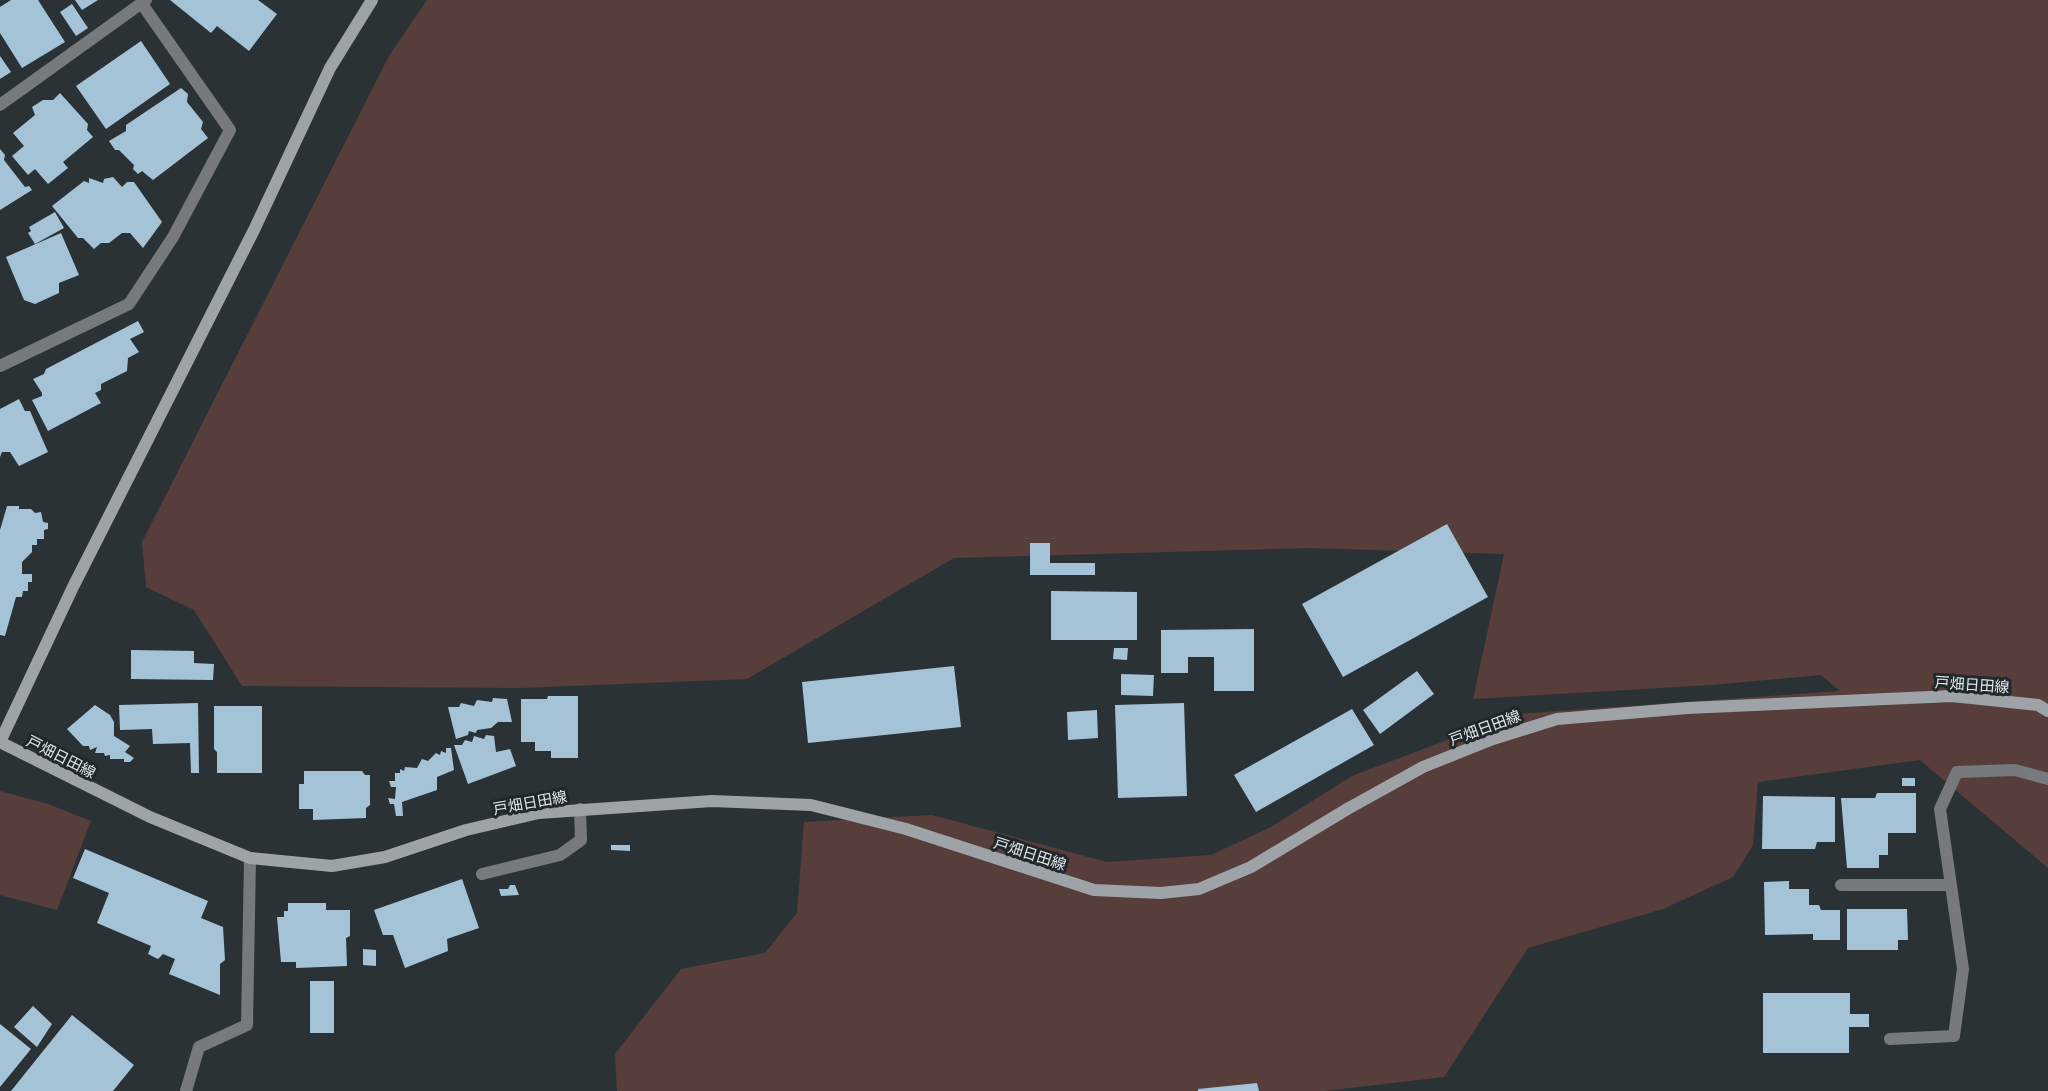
<!DOCTYPE html>
<html>
<head>
<meta charset="utf-8">
<style>
  body { margin:0 }
  canvas { display:block; background:#2a3236 }
</style>
</head>
<body>
<canvas width="2048" height="1091"></canvas>
<script>
const ctx = document.querySelector('canvas').getContext('2d');
ctx.lineJoin = 'round';
function fill(path, color) {
  ctx.fillStyle = color;
  ctx.fill(path, 'evenodd');
}
function poly(rows) {
  const path = new Path2D();
  for (const r of rows) {
    path.moveTo(r[0], r[1]);
    for (let i = 2; i < r.length; i += 2) path.lineTo(r[i], r[i + 1]);
  }
  return path;
}
function strokePath(path, color, width, dash) {
  ctx.strokeStyle = color;
  ctx.lineWidth = width;
  ctx.lineCap = dash ? 'butt' : 'round';
  ctx.setLineDash(dash || []);
  ctx.stroke(path);
}
function drawText(font, color, halo, rows, align = 'center') {
  ctx.font = font + ' Barlow,"Noto Sans JP",sans-serif';
  ctx.lineWidth = 6;
  ctx.setLineDash([]);
  ctx.textBaseline = 'middle';
  ctx.strokeStyle = halo;
  ctx.fillStyle = color;
  for (const [text, x, y, turn = 0] of rows) {
    ctx.save();
    ctx.translate(x, y);
    ctx.rotate((+turn || 0) * Math.PI / 180);
    ctx.textAlign = isNaN(turn) ? turn : align;
    if (halo) ctx.strokeText(text, 0, 0);
    ctx.fillText(text, 0, 0);
    ctx.restore();
  }
}
fill(poly([
  [427,0,2048,0,2048,868,1920,760,1758,782,1753,845,1733,877,1663,909,1528,948,1444,1077,1324,1091,617,1091,615,1054,681,969,765,953,797,913,804,822,932,815,1107,862,1211,855,1271,827,1352,776,1516,714,1840,691,1821,675,1711,685,1473,699,1504,554,1309,548,954,558,747,679,520,688,242,686,194,610,146,587,142,542,389,56],
  [0,791,48,804,91,821,57,910,0,895]
]), '#573e3b');
fill(poly([
  [11,0,38,0,65,42,22,68,0,33,0,7],
  [75,0,98,0,82,10],
  [170,0,258,0,277,14,249,51,217,26,211,33],
  [72,4,88,28,76,36,60,12],
  [141,41,170,84,106,129,76,86],
  [0,56,11,72,0,79],
  [181,88,188,94,187,102,203,122,201,129,208,138,153,180,142,171,138,174,133,169,134,165,119,150,115,150,109,141,126,131,126,125],
  [60,93,88,124,87,130,93,137,63,162,68,168,48,184,35,169,28,175,12,156,24,146,13,133,35,115,32,107,43,100,53,100],
  [0,149,5,155,4,160,25,187,29,186,32,190,0,210],
  [113,177,122,187,127,182,134,182,162,222,143,248,130,233,122,233,109,243,101,243,94,249,83,238,78,238,52,206,84,181,89,183,89,178,103,183,104,179],
  [55,212,64,228,35,244,28,233,31,231,29,227],
  [61,233,79,275,59,283,59,293,35,304,24,300,6,257],
  [138,321,144,332,130,339,139,352,128,358,127,371,101,384,101,390,95,393,101,403,48,431,32,400,42,396,42,393,33,379,44,374,46,369],
  [19,399,25,411,30,411,48,452,19,466,10,452,2,452,0,457,0,409],
  [7,506,19,506,19,509,31,509,35,513,41,512,43,522,48,523,48,529,44,530,44,539,37,539,37,545,32,545,32,552,22,562,22,574,32,574,32,582,28,582,28,591,23,591,22,597,16,597,5,636,0,635,0,530],
  [1447,524,1488,597,1343,677,1302,604],
  [1030,543,1050,543,1050,563,1095,563,1095,575,1030,575],
  [1051,591,1137,592,1137,640,1051,640],
  [1254,629,1254,691,1214,691,1214,657,1188,657,1188,673,1161,673,1161,630],
  [1114,648,1128,648,1127,660,1113,659],
  [131,650,194,651,194,663,214,664,213,680,131,679],
  [954,666,961,727,808,743,802,682],
  [1417,671,1434,694,1380,734,1363,710],
  [1121,674,1154,675,1153,696,1121,695],
  [548,696,578,696,578,758,551,758,551,751,535,751,535,742,521,742,521,699,547,699],
  [493,698,507,699,512,722,498,722,491,728,477,730,476,733,469,731,468,735,456,739,448,707,459,707,461,703,474,706,477,700,492,702],
  [198,703,199,773,191,773,190,743,153,744,152,729,120,730,119,705],
  [1184,703,1187,796,1118,798,1115,705],
  [95,705,110,715,114,722,114,736,130,746,125,752,134,758,130,762,124,762,124,759,110,759,110,755,105,756,104,753,95,753,97,747,90,750,89,746,83,746,67,729],
  [214,706,262,706,262,773,217,773,217,752,214,749],
  [1352,709,1374,745,1256,812,1234,775],
  [1097,710,1098,738,1068,740,1067,712],
  [486,735,494,736,496,752,510,749,516,766,468,784,454,745,462,745,465,740,472,742,474,736,484,739],
  [446,748,451,748,454,770,437,777,437,790,402,802,403,816,396,816,394,804,390,804,388,798,395,799,396,787,391,787,389,781,395,781,395,773,400,773,400,769,404,771,405,767,417,768,422,759,428,761,436,753,440,755,441,751,446,753],
  [304,771,362,771,365,775,370,775,370,805,366,808,366,818,313,820,313,809,299,809,299,784,304,784],
  [1902,778,1915,778,1915,786,1902,786],
  [1877,793,1916,793,1916,833,1888,833,1888,855,1879,855,1879,868,1847,868,1841,798,1875,798],
  [1763,796,1835,797,1835,842,1817,842,1815,849,1762,849],
  [611,845,630,845,630,851,611,850],
  [85,849,208,901,201,918,223,927,225,960,220,964,220,995,169,974,175,959,163,954,158,959,148,954,151,946,97,923,109,893,73,878],
  [462,879,479,928,447,939,448,951,405,968,393,935,383,935,374,910],
  [1789,881,1789,889,1809,889,1809,905,1819,905,1821,910,1840,910,1840,940,1813,940,1813,934,1765,935,1764,882],
  [510,885,515,885,519,895,501,896,499,889,508,889],
  [288,903,326,903,326,910,350,910,350,936,346,938,347,966,296,968,296,962,281,962,277,917,284,917,284,911,288,911],
  [1847,909,1907,909,1908,940,1898,940,1898,950,1847,950],
  [363,949,376,950,376,966,363,965],
  [310,981,334,981,334,1033,310,1033],
  [1763,993,1850,993,1850,1014,1869,1014,1869,1027,1849,1027,1849,1053,1763,1053],
  [33,1006,52,1024,37,1047,14,1027],
  [72,1015,134,1065,113,1091,11,1091],
  [0,1024,31,1049,0,1087],
  [1257,1083,1259,1091,1198,1091,1198,1089]
]), '#a5c3d7');
strokePath(poly([
  [0,105,146,0],
  [0,366,129,304,173,237,230,130,142,4],
  [482,874,560,855,581,840,580,809],
  [1841,885,1951,885],
  [1890,1039,1954,1036,1963,969,1940,809,1957,772,2015,770,2048,779],
  [186,1091,199,1047,247,1025,250,858]
]), '#767a7c', 12);
strokePath(poly([
  [372,0,330,68,254,230,73,587,0,742,150,817,250,858,332,866,385,857,466,830,539,813,712,801,811,805,906,829,1094,890,1161,893,1199,889,1251,867,1349,808,1423,767,1493,739,1557,719,1688,708,1952,696,2038,705,2048,711]
]), '#9da3a7', 12);
drawText('15px', '#e2e7ea', '#20282c', [
  ["戸畑日田線",1972,685,4],
  ["戸畑日田線",1485,728,-20],
  ["戸畑日田線",61,757,27],
  ["戸畑日田線",530,803,-10],
  ["戸畑日田線",1030,854,18]
]);
</script>
</body>
</html>
